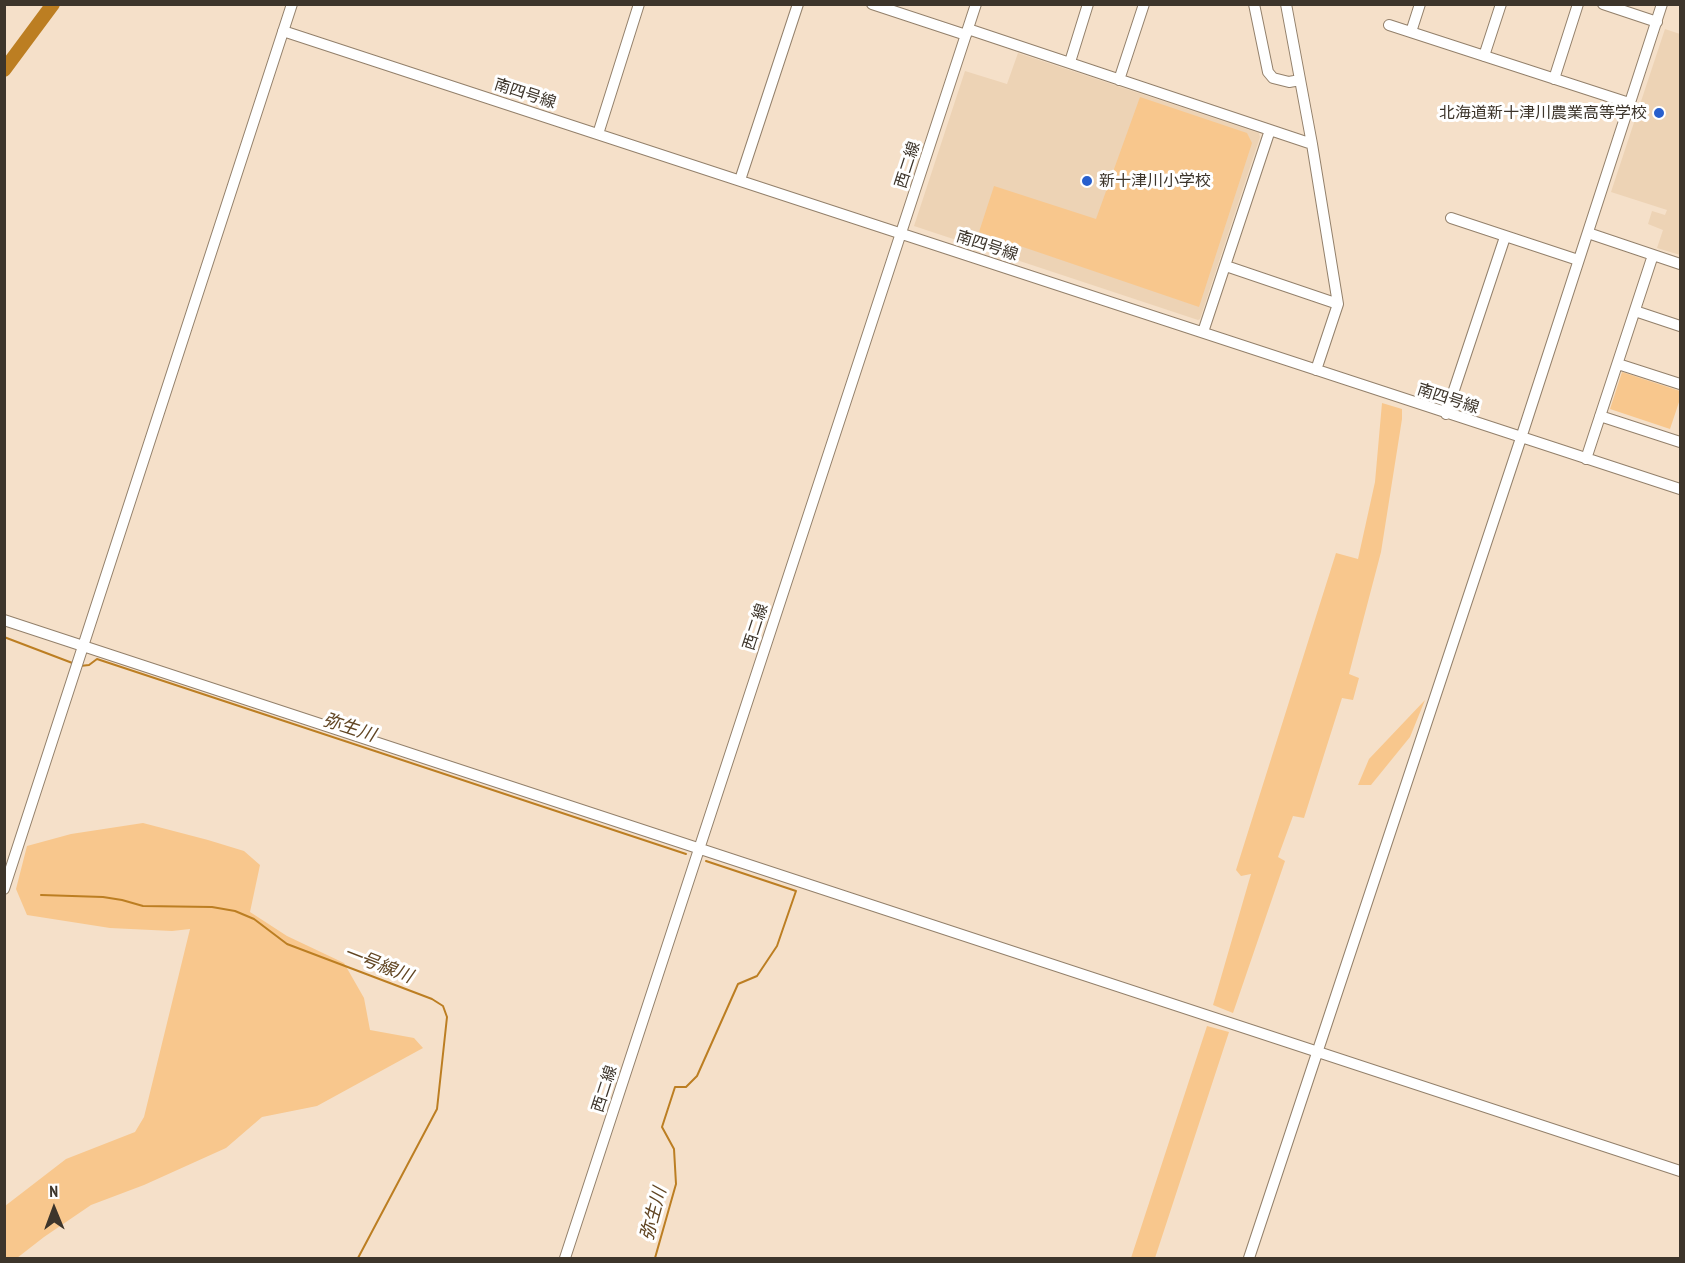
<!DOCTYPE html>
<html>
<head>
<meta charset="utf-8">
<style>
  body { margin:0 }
  #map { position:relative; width:1685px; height:1263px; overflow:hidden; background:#f5e0c9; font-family:"PT Sans Narrow",sans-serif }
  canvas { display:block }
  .frame { position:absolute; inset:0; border:6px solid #3d352b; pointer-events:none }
  .north { position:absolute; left:24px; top:1179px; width:60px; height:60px; -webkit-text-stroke:4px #fff; paint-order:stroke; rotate:359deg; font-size:16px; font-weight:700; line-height:24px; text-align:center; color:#3d352b }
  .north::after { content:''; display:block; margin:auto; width:21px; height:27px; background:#3d352b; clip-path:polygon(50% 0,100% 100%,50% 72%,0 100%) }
</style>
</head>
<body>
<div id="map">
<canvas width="1685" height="1263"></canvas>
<div class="frame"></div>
<div class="north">N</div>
</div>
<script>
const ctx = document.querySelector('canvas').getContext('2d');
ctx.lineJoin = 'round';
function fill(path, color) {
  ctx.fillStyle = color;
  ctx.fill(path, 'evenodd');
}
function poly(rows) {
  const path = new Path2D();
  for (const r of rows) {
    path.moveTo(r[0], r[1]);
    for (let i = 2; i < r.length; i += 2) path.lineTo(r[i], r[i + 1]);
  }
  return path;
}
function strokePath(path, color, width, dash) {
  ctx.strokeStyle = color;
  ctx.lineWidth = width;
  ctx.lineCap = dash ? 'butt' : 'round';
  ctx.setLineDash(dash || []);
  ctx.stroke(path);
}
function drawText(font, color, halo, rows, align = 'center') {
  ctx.font = font + ' "PT Sans Narrow","Noto Sans JP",sans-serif';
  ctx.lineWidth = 6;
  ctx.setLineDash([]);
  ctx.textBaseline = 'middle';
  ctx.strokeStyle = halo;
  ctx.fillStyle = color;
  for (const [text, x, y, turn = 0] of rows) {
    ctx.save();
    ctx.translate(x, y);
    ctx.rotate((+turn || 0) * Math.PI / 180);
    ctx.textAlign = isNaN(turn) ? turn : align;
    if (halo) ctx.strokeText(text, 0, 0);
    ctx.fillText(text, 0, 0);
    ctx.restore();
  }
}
fill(poly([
  [1665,29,1680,34,1680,255,1657,248,1663,230,1648,224,1652,211,1665,215,1667,210,1611,192],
  [1018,53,1259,133,1260,137,1200,319,1198,320,914,226,965,71,1007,84]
]), '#edd3b5');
fill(poly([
  [1140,97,1247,133,1252,143,1199,307,979,232,994,186,1096,219],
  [1622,372,1680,391,1680,399,1670,429,1610,409],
  [1382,403,1402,409,1402,419,1381,552,1349,674,1359,678,1353,700,1342,698,1304,818,1293,816,1278,857,1285,861,1233,1013,1213,1005,1251,874,1241,876,1236,870,1336,553,1358,559,1375,482],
  [1425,700,1410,737,1371,785,1358,785,1369,759],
  [143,823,208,840,244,851,260,865,250,912,287,936,344,963,364,998,370,1030,414,1038,423,1048,317,1106,262,1117,226,1148,144,1185,91,1205,44,1237,17,1258,5,1258,5,1206,66,1159,135,1132,144,1117,190,929,172,931,110,928,27,915,16,889,27,846,71,834],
  [1207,1026,1229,1032,1155,1258,1131,1258]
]), '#f8c78d');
strokePath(poly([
  [4,637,75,664],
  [80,666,89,665,97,659,686,854],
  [41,895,103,897,122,900,143,906,212,907,235,911,254,919,287,944,432,999,443,1006,447,1017,437,1109,358,1258],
  [655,1258,676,1184,674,1149,662,1127,675,1087,686,1087,697,1076,738,984,757,976,777,946,796,891,706,861]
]), '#bc7e22', 2);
strokePath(poly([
  [4,70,53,4]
]), '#bc7e22', 14);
const minor = poly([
  [872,4,966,35],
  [1254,4,1268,72,1273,78,1289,82,1300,80],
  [1286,4,1312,144,1338,304,1316,370],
  [1603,4,1657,22],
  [1389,25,1629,103],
  [968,29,1312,144],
  [283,31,1680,489],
  [1411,32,1420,4],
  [1484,56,1501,4],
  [1070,62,1088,4],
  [1554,79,1578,4],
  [1119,80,1144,4],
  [598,134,639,4],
  [740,180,798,4],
  [1451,218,1578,260],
  [1588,233,1680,264],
  [1226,266,1338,304],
  [1635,311,1680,326],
  [1203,332,1270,130],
  [1618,364,1680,384],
  [1446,414,1505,237],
  [1600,416,1680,442],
  [1586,459,1653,255],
  [4,620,1680,1171],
  [4,889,292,4],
  [565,1258,976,4],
  [1249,1258,1521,438,1662,4]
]);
strokePath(minor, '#93806b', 12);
strokePath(minor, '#fff', 10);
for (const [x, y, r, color] of [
  [1659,113,6,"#285fcd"],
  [1087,181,6,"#285fcd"]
]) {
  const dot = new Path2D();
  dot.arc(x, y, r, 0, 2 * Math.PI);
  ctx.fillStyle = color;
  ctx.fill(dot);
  strokePath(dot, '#fff', 2);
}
drawText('16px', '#3d352b', '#fff', [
  ["南四号線",525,94,18],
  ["西二線",908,165,-72],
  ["南四号線",987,246,18],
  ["南四号線",1448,399,18],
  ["西二線",756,627,-72],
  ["西二線",605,1089,-72]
]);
drawText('16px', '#3d352b', '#fff', [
  ["北海道新十津川農業高等学校",1647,113],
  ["新十津川小学校",1099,181,"left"]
], 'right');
drawText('italic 18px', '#614522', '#fff', [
  ["弥生川",349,728,18],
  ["一号線川",378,965,21],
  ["弥生川",654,1214,-75]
]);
</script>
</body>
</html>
